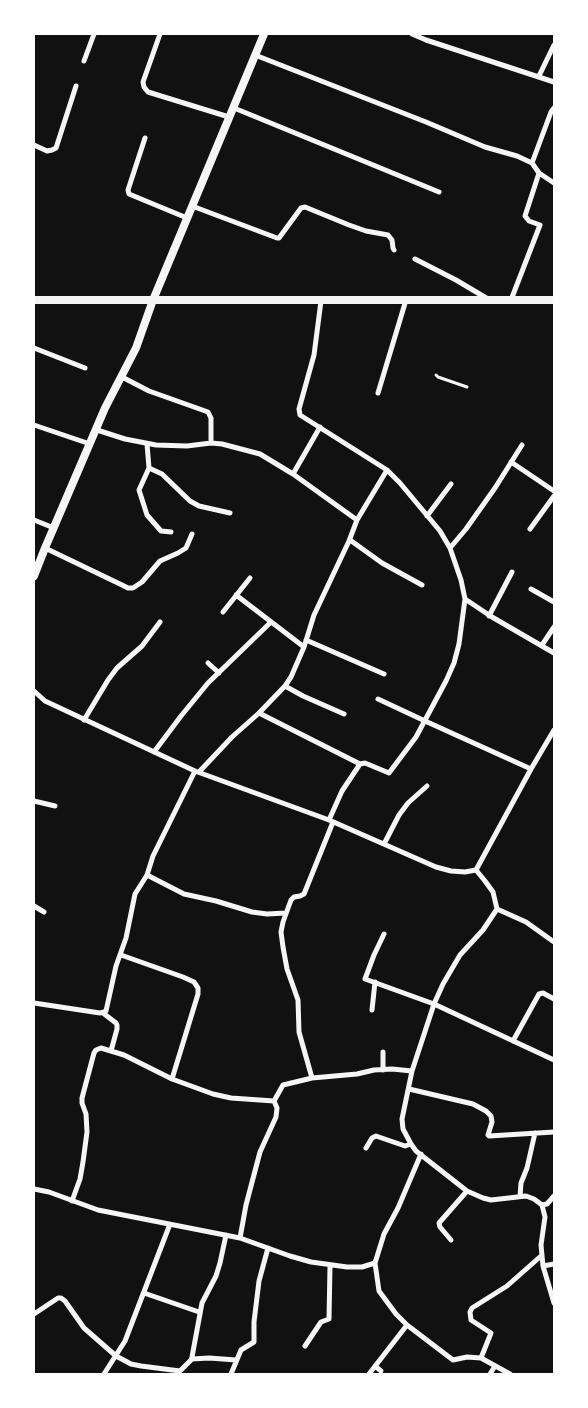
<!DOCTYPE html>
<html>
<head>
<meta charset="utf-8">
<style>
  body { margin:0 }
  #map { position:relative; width:588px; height:1408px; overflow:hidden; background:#111; font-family:Jost,sans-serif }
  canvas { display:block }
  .frame { position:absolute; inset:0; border:35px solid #fff; pointer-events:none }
</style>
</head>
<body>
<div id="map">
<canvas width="588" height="1408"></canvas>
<div class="frame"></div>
</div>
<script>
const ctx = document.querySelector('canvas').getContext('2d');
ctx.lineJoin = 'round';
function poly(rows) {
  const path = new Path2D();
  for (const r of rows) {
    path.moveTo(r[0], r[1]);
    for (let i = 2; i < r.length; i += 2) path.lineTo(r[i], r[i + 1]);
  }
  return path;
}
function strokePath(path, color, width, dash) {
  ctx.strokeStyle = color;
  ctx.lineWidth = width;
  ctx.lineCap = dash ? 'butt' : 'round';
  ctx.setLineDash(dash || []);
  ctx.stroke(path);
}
strokePath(poly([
  [436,375,438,377,467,387]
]), '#f5f5f5', 3);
strokePath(poly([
  [160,34,143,82,144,87,148,92,229,117],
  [412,34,426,40,554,82],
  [255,55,426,122,485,147,517,156,532,163,539,173,554,183],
  [84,61,94,34],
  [539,76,554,45],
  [234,108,439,192],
  [145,138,128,190,129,194,187,218],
  [34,145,47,151,52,150,56,148,76,86],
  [532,163,551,112,554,108],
  [192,206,277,238,279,238,301,208,305,207,349,225,366,231,388,235,392,240,393,248,394,250],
  [415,259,456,280,488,299],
  [511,300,540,225,529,221,525,216,539,173],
  [321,301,314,355,299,409,300,415,387,470,400,483,440,531,450,548,461,580,465,599,459,644,454,663,446,681,416,737,389,773,365,763,360,764,342,791,329,820],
  [34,348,85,368],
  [378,393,406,300],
  [34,425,90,444],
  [97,430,125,439,156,445,187,446,211,443,211,418,208,412,149,391,122,377],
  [211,443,222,444,260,454,293,474,357,520],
  [147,444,149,468,139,490,147,515,161,531,171,532],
  [511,462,554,491],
  [149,468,162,474,190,501,199,506,230,513],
  [293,474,320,427],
  [427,516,451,484],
  [34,520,54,528],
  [530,529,554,496],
  [350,540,382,563,422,585],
  [45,548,122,585,128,588,133,588,142,582,160,561,178,553,186,548,192,534],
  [450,548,466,529,495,488,522,445],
  [531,589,554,602],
  [236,595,304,647],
  [465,599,492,617,554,653],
  [223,612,250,578],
  [489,616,512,572],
  [306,640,384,674],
  [542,645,554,627],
  [208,663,219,673],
  [285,686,303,696,344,714],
  [34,691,45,701,195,771,329,820,436,867,451,871,465,872,476,870],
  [378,699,425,721,531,769],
  [259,713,360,764],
  [84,720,108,680,117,668,142,646,160,622],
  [554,730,531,769,476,870,485,881,493,892,497,909,483,930,460,955,443,984,434,1004,412,1071,402,1119,403,1129,411,1144,416,1151,467,1191,483,1198,491,1200,526,1196,534,1199,542,1205,545,1217,541,1245,543,1266,554,1303],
  [154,752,181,716,208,683,271,622],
  [199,772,232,737,259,713,285,686,291,677,304,647,314,615,349,541,357,520,387,470],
  [34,801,55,806],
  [384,844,399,815,408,803,427,786],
  [147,875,184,894,216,901,252,912,267,914,286,913],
  [34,906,44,912],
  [497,909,526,922,554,942],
  [384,934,374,955,365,979,434,1004,554,1060],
  [121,955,183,977,194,982,198,988,198,994,172,1079],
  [34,1003,100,1013,106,1011,116,966,126,938,135,894,147,875,153,856,195,771],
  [372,1010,375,982],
  [103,1013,116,1023,117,1025,117,1029,111,1051],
  [513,1041,539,994,543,993,554,999],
  [383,1070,383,1052],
  [312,1078,299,1032,298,1000,287,969,283,947,281,932,283,922,291,900,294,897,300,896,304,894,333,822],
  [409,1089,473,1104,486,1111,491,1116,492,1122,488,1135,489,1136,554,1132],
  [366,1148,372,1138,376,1136,405,1146,411,1144],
  [34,1189,49,1192,98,1210,240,1238,290,1256,311,1262,347,1267,362,1267,375,1263],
  [520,1196,521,1183,527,1168,535,1133],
  [72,1201,80,1179,83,1162,87,1132,86,1114,82,1103,82,1098,94,1053,96,1050,101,1048,124,1055,172,1079,213,1094,231,1098,274,1101],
  [542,1205,547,1204,554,1196],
  [240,1238,246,1205,260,1152,276,1117,277,1108,274,1101,283,1085,312,1078,357,1074,374,1070,392,1069,412,1071],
  [451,1240,440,1227,439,1223,467,1191],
  [543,1266,554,1264],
  [144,1293,199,1312],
  [34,1314,58,1298,61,1298,65,1301,84,1328,116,1356,131,1364,141,1366,180,1371,191,1360,192,1357,202,1303,216,1276,220,1263,226,1235],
  [407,1325,453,1360,467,1357,481,1358,510,1374],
  [305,1346,321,1322,329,1319,330,1266],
  [481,1358,491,1333,471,1320,470,1312,472,1308,507,1286,541,1256],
  [192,1359,209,1358,236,1360],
  [375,1366,381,1371],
  [104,1374,125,1341,170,1224],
  [231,1374,241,1350,254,1342,254,1322,259,1281,268,1248],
  [369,1374,407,1325,396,1314,379,1291,375,1263,384,1234,398,1208,421,1154],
  [490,1374,495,1366]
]), '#f5f5f5', 5);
strokePath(poly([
  [34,300,554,300],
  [34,576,45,548,105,408,136,348,153,300,264,34]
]), '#f5f5f5', 8);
</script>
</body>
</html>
